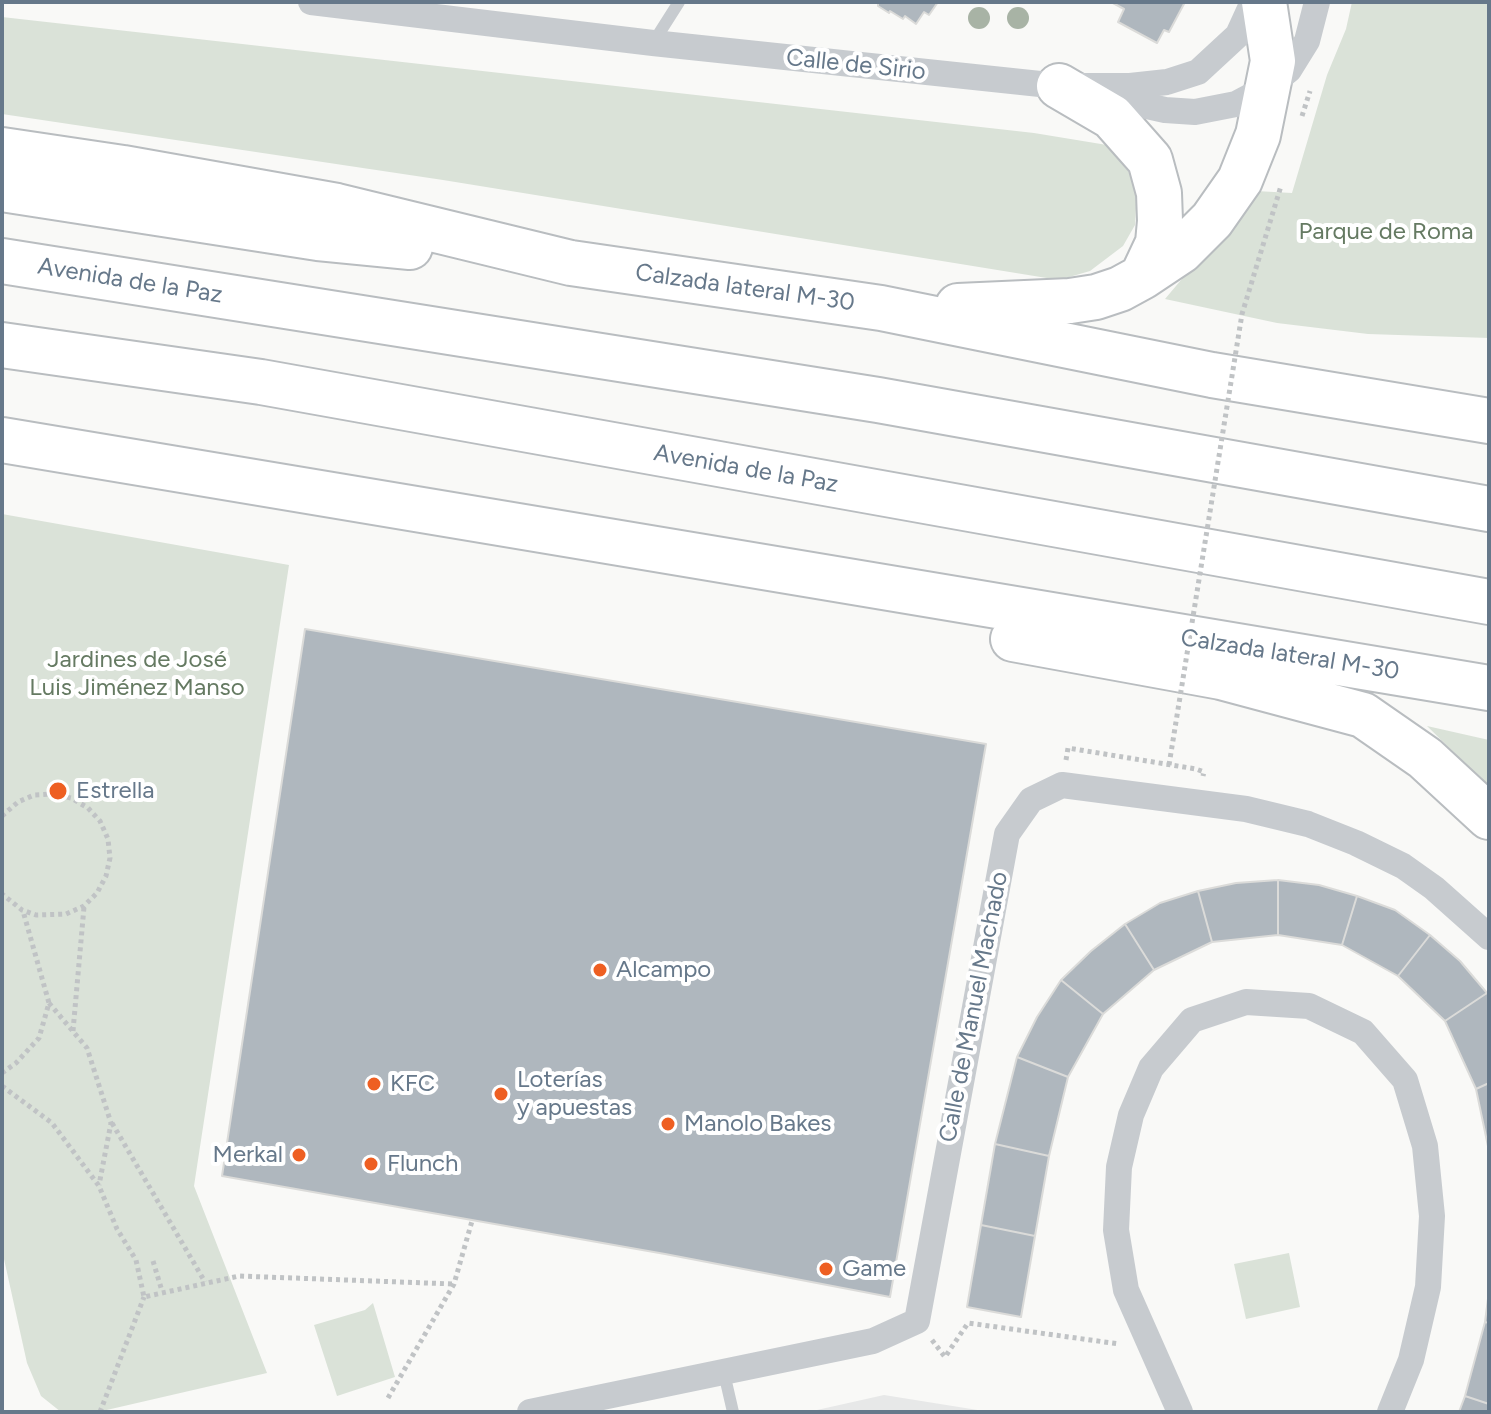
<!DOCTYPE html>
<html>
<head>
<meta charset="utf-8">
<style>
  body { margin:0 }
  #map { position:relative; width:1491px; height:1414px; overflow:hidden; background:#f9f9f7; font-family:Figtree,sans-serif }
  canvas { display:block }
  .frame { position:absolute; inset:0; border:4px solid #66788a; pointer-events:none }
</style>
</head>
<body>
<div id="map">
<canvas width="1491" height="1414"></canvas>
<div class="frame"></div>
</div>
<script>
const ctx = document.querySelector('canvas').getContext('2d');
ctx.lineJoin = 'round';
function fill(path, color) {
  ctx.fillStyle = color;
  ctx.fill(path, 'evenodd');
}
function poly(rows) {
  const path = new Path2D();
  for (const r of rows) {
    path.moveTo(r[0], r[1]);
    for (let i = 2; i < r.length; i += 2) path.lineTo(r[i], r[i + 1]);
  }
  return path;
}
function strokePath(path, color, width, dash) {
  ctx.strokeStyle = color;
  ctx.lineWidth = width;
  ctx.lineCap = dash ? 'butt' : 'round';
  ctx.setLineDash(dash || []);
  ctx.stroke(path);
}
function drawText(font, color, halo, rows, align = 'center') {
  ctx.font = font + ' Figtree,sans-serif';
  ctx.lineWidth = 8;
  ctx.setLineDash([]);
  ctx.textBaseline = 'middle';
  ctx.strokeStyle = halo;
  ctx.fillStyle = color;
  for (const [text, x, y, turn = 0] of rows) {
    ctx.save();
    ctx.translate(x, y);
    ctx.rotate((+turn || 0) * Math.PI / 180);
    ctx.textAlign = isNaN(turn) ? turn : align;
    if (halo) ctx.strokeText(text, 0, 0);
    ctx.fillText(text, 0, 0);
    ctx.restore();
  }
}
fill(poly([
  [884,1395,990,1412,808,1412]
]), '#e7e8e8');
fill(poly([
  [1352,2,1489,2,1489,338,1368,334,1277,323,1165,299,1256,191,1292,193,1327,75,1346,29],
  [2,17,1034,133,1107,145,1131,175,1137,194,1135,225,1123,246,1090,271,1059,280,443,180,2,114],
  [2,514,289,565,194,1186,267,1373,98,1412,61,1412,41,1396,27,1363,2,1250],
  [1427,726,1489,740,1489,787],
  [1289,1253,1300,1307,1246,1319,1234,1264],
  [373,1303,395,1377,337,1396,314,1325,365,1310]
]), '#dae2d8');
const building = poly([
  [878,2,938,2,929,15,924,12,916,24,905,16,903,19,890,11,889,13,878,6,878,2],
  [1111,2,1185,2,1169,32,1164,30,1157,43,1118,22,1124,9,1111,2],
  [305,629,986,744,890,1297,665,1254,222,1176,305,629],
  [1278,880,1278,935,1212,942,1198,891,1236,883,1278,880],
  [1278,880,1319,885,1357,896,1342,945,1278,935,1278,880],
  [1198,891,1212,942,1154,970,1125,924,1160,903,1198,891],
  [1357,896,1395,910,1430,935,1398,976,1342,945,1357,896],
  [1125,924,1154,970,1103,1014,1061,980,1091,951,1125,924],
  [1430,935,1460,961,1487,993,1445,1021,1398,976,1430,935],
  [1061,980,1103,1014,1068,1077,1017,1057,1037,1017,1061,980],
  [1487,993,1489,996,1489,1083,1476,1089,1445,1021,1487,993],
  [1017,1057,1068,1077,1049,1156,995,1144,1017,1057],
  [1489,1083,1489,1151,1476,1089,1489,1083],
  [995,1144,1049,1156,1035,1236,981,1225,995,1144],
  [981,1225,1035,1236,1021,1317,967,1307,981,1225],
  [1489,1291,1489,1323,1485,1322,1489,1291],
  [1485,1322,1489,1323,1489,1404,1465,1396,1485,1322],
  [1465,1396,1489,1404,1489,1412,1459,1412,1465,1396]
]);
fill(building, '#afb7be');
strokePath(building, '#dbdbd9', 2);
const motorway = poly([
  [2,150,123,168,337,206,571,263,881,308,1212,375,1489,421],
  [2,189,318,238,410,247],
  [2,261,878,400,1489,509],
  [1142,277,1181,251,1212,220,1240,180,1258,135,1273,61,1264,2],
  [958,306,1070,301,1096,297,1120,289,1142,277,1158,243,1160,221,1159,193,1150,160,1112,117,1059,86],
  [2,345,261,382,1489,602],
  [2,440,1489,688],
  [1013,639,1221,677,1363,715,1425,758,1489,817]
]);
strokePath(motorway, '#b9bdc0', 48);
strokePath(poly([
  [1302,116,1310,91],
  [1066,760,1068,748,1196,769,1204,772,1203,776],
  [2,816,18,802,34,795,53,794,71,798,88,808,100,821,108,839,110,858,106,876,97,893,84,906,66,914,36,915,22,910,2,894],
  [49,1003,87,1048,111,1123,99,1185],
  [73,1031,84,907],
  [2,1073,16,1063,39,1038,49,1003,23,911],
  [2,1086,52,1123,99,1186,117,1229,136,1260,144,1297,239,1276,454,1284],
  [112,1123,205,1282],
  [153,1261,162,1291],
  [932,1340,945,1357,968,1323,1119,1344],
  [388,1398,454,1284,472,1221],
  [100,1412,144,1297]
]), '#c0c3c5', 5, [4, 4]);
strokePath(poly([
  [653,43,679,2],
  [724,1373,733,1412]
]), '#c7cbcf', 12);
strokePath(poly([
  [311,2,653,43,1059,86,1130,86,1167,82,1198,72,1238,35,1253,2],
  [1102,96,1165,110,1195,112,1236,104,1268,87,1289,70,1307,41,1317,2],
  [530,1412,873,1341,917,1321,1007,834,1031,800,1062,785,1246,809,1308,824,1356,843,1403,866,1434,888,1489,937],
  [1180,1412,1126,1290,1116,1230,1119,1167,1131,1115,1151,1068,1192,1020,1246,1002,1309,1006,1363,1032,1405,1080,1425,1146,1432,1216,1428,1287,1411,1360,1390,1412]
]), '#c7cbcf', 26);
strokePath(motorway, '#fff', 44);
strokePath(poly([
  [1169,765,1242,314,1281,186]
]), '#c0c3c5', 5, [4, 4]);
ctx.fillStyle = '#a8b3a5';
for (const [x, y] of [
  [979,18],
  [1018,18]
]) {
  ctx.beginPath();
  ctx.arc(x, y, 11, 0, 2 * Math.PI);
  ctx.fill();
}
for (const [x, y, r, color] of [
  [58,791,10,"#ee5f22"],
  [600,970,8,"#ee5f22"],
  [374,1084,8,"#ee5f22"],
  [501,1094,8,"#ee5f22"],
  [668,1124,8,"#ee5f22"],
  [299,1155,8,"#ee5f22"],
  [371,1164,8,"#ee5f22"],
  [826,1269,8,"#ee5f22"]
]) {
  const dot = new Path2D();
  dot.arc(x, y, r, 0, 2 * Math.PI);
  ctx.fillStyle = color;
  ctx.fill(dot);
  strokePath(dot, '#fff', 3);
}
drawText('24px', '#66788a', '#fff', [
  ["Calle de Sirio",856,65,6],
  ["Avenida de la Paz",130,281,9],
  ["Calzada lateral M-30",745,288,8],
  ["Avenida de la Paz",746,469,10],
  ["Calzada lateral M-30",1290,655,9],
  ["Calle de Manuel Machado",974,1007,-79]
]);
drawText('24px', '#657a62', '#fff', [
  ["Parque de Roma",1386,232],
  ["Jardines de José",137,660],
  ["Luis Jiménez Manso",137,688]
]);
drawText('24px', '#66788a', '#fff', [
  ["Estrella",76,791],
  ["Alcampo",616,970],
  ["Loterías",517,1080],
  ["y apuestas",517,1108],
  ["KFC",390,1084],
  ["Manolo Bakes",684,1124],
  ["Merkal",283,1155,"right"],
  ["Flunch",387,1164],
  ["Game",842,1269]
], 'left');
</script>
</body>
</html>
